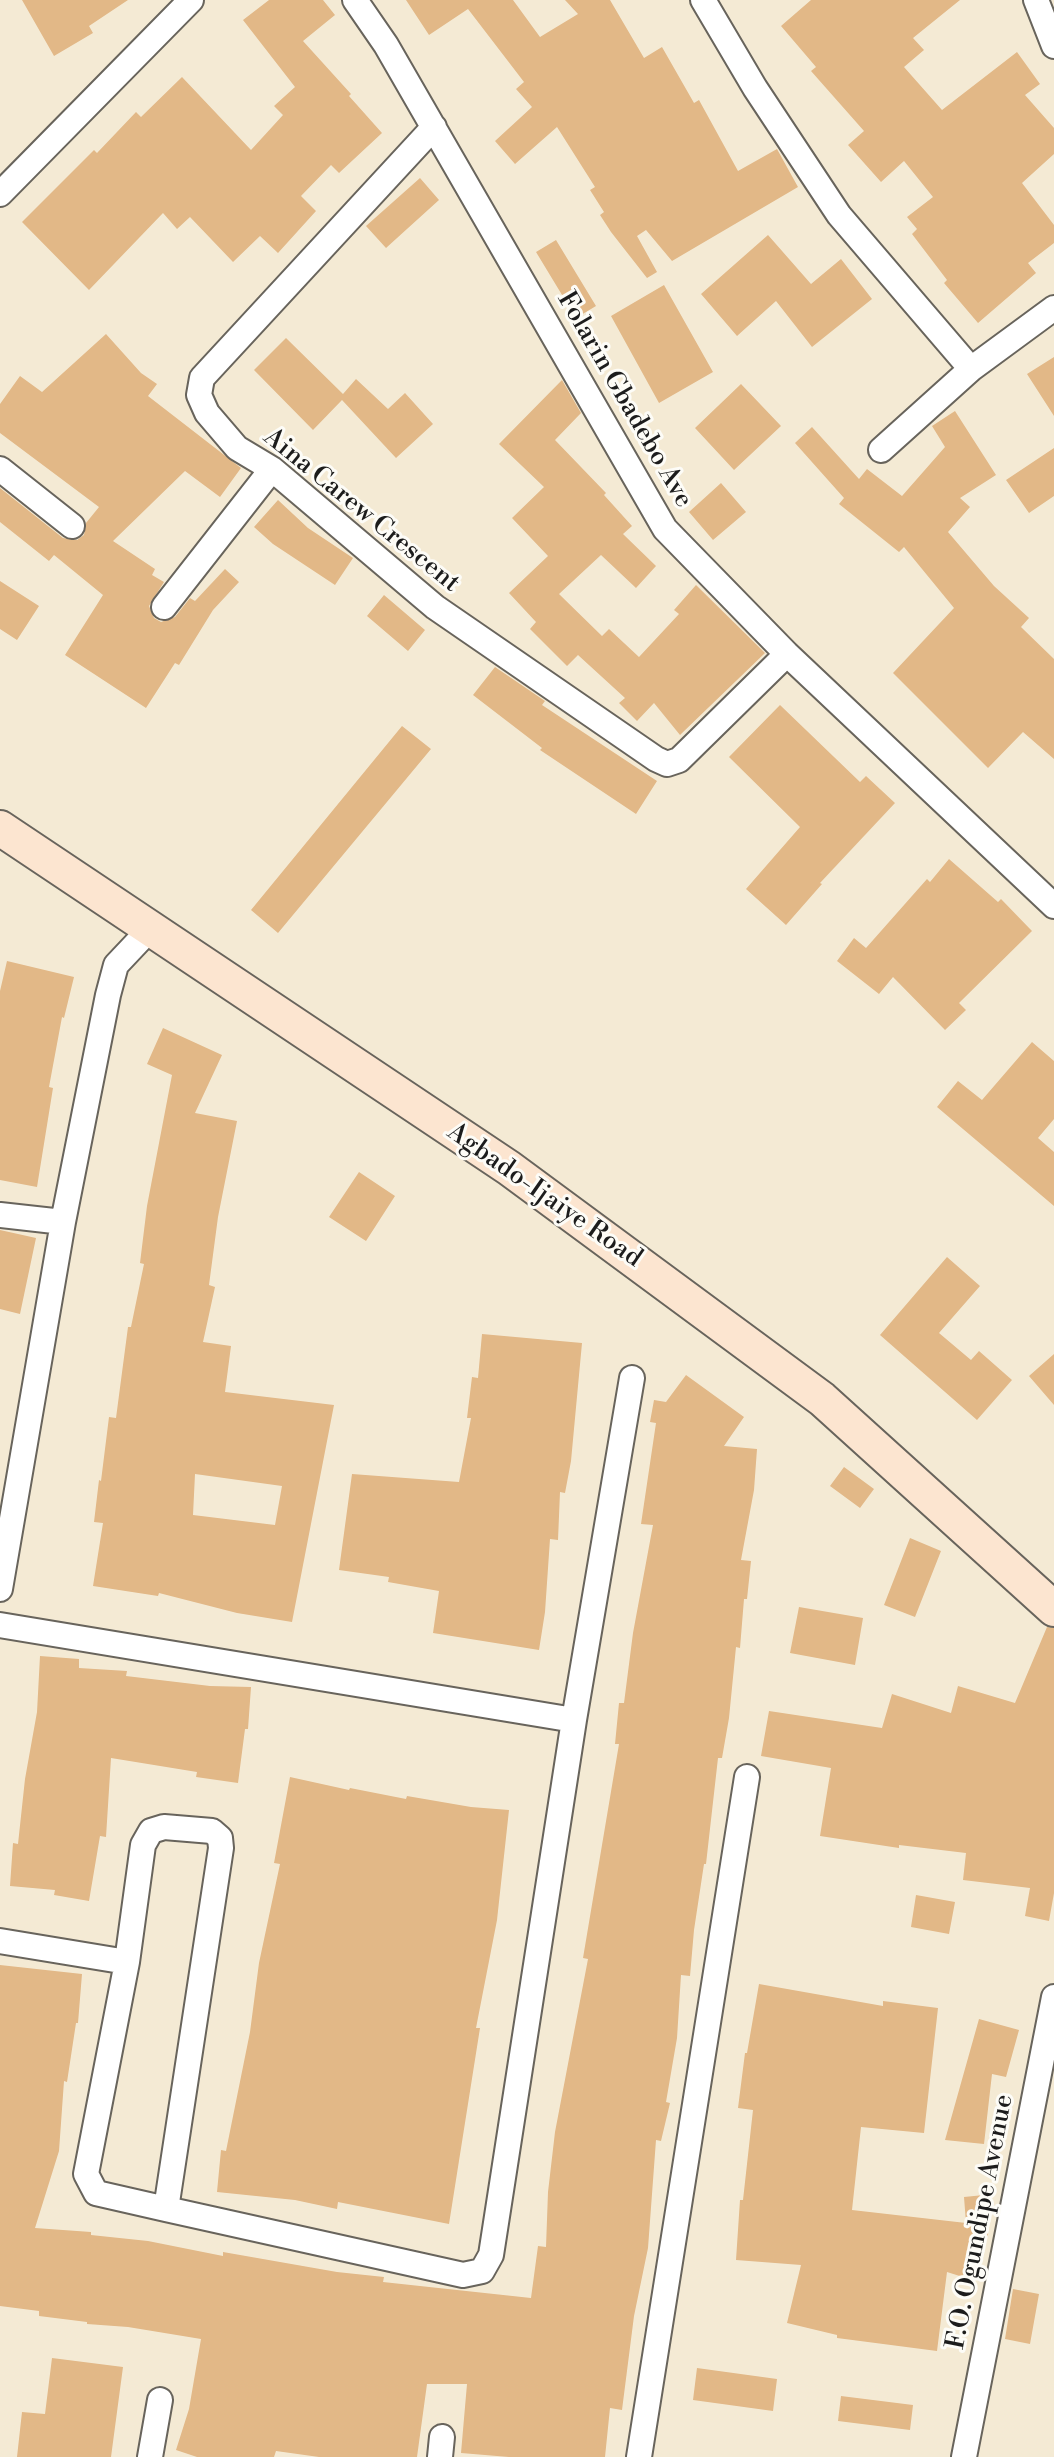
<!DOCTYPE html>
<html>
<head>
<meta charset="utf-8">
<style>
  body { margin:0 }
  canvas { display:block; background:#f4ead4 }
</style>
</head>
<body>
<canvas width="1054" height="2457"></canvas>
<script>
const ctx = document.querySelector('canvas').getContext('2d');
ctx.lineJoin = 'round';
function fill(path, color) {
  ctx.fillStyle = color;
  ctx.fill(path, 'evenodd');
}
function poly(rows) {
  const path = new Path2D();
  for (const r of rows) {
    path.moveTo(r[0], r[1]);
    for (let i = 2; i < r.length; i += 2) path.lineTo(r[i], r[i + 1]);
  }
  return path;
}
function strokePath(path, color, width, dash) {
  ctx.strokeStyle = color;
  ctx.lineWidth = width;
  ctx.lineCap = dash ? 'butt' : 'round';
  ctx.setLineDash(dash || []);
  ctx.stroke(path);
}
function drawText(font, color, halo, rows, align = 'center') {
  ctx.font = font + ' "Libre Bodoni",serif';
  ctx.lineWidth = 6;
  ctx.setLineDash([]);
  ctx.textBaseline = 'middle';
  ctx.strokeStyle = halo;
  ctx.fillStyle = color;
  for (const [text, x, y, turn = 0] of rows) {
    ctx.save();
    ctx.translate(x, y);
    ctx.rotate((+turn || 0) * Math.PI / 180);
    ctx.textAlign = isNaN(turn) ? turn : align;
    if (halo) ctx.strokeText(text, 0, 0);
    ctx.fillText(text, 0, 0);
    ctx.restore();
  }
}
fill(poly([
  [22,0,128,0,89,26,93,33,54,56],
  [269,0,323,0,335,15,303,41,351,94,349,96,382,133,339,173,331,165,301,196,316,211,278,253,260,236,233,262,190,217,177,229,163,213,89,290,22,222,94,150,97,153,136,112,141,117,182,77,251,150,283,115,274,106,295,87,243,20],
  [406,0,513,0,540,37,578,14,565,0,610,0,644,58,662,47,694,103,699,100,738,171,777,149,798,187,672,261,646,230,637,236,657,272,647,278,611,232,600,215,604,212,590,190,595,187,557,127,515,164,495,141,532,107,516,89,524,82,468,9,429,35],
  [811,0,960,0,913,38,924,50,904,67,942,110,1017,52,1040,84,1025,95,1054,128,1054,154,1022,183,1054,225,1054,243,1028,263,1036,273,978,323,944,283,947,280,912,234,917,229,907,217,933,197,904,161,881,182,848,145,864,131,811,71,816,67,781,26],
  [420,178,439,200,386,248,366,226],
  [768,235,811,284,841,259,872,299,812,347,776,301,737,336,701,294],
  [556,240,596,306,576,318,536,252],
  [664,285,713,372,659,403,611,316],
  [106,334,141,373,157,384,148,396,241,468,220,497,185,471,113,541,155,569,152,575,164,582,149,606,154,618,161,622,175,617,190,598,195,601,225,569,239,582,213,610,179,665,175,663,146,708,65,655,103,595,54,555,49,561,0,522,0,488,63,538,77,540,84,535,86,523,99,507,0,433,0,404,20,376,42,392],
  [286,338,343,394,356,379,388,409,405,393,433,424,396,458,342,400,313,430,254,370],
  [1054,357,1054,416,1027,374],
  [562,380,581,413,555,440,606,493,604,495,632,526,623,534,656,566,636,588,601,555,559,594,602,636,609,629,639,657,679,614,674,610,696,585,765,653,680,735,654,703,637,721,619,703,625,698,578,655,567,666,530,629,536,622,509,593,548,556,512,518,544,487,499,444],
  [741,384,781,426,734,470,695,428],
  [955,411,996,475,960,498,970,507,948,532,994,586,1029,618,1021,627,1054,659,1054,759,1023,732,988,768,893,673,954,608,904,547,899,552,839,504,844,498,795,443,812,427,859,479,867,469,902,496,945,447,932,426],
  [1054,448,1054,496,1029,513,1006,480],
  [721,483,746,512,713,540,689,512],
  [278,500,308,528,353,558,335,585,273,544,254,527],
  [0,581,39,606,17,640,0,629],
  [384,595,425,630,408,651,367,616],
  [495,667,545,701,542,705,657,781,636,814,540,750,542,748,473,695],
  [780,705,860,782,866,776,895,803,820,883,822,884,786,925,746,889,800,827,729,757],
  [402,726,431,749,278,933,251,910],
  [949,859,998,902,1001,899,1032,931,959,1003,966,1010,945,1030,893,977,879,994,837,961,854,938,866,948,927,879,930,882],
  [7,961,74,977,64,1018,62,1017,49,1087,53,1088,37,1187,0,1180,0,991],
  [163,1028,222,1055,195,1113,237,1121,218,1217,209,1285,215,1287,203,1342,231,1346,225,1392,334,1405,292,1622,237,1613,159,1593,158,1596,93,1586,103,1523,94,1522,99,1480,101,1481,109,1417,116,1418,128,1327,131,1327,144,1264,140,1263,147,1206,172,1075,147,1064],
  [195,1474,282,1486,275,1525,193,1515],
  [1032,1042,1054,1061,1054,1119,1038,1138,1054,1152,1054,1206,937,1107,958,1081,982,1100],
  [359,1172,395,1196,366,1241,329,1217],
  [0,1230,36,1238,20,1314,0,1309],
  [947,1257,980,1286,939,1333,971,1360,979,1351,1012,1380,977,1420,880,1335],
  [482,1334,582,1343,571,1461,565,1493,560,1492,558,1540,550,1539,545,1612,539,1650,433,1633,439,1591,388,1582,389,1577,339,1570,352,1474,459,1482,471,1418,467,1418,472,1377,478,1378],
  [1054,1354,1054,1405,1029,1376],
  [686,1375,744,1417,724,1446,757,1449,754,1490,741,1560,751,1561,747,1599,744,1599,740,1648,736,1647,729,1718,722,1758,718,1758,706,1864,704,1864,694,1930,690,1976,681,1975,677,2038,666,2102,670,2103,661,2141,656,2140,648,2248,634,2316,622,2410,610,2408,605,2457,509,2457,461,2453,467,2384,427,2384,417,2457,319,2457,276,2451,274,2457,197,2457,176,2450,189,2409,201,2339,128,2327,87,2324,87,2322,39,2316,39,2311,0,2306,0,1965,82,1974,78,2023,76,2023,67,2082,64,2081,59,2151,35,2228,91,2232,91,2235,148,2241,223,2256,223,2252,337,2272,384,2277,383,2282,531,2298,538,2246,546,2247,548,2192,555,2132,588,1959,583,1958,619,1744,615,1744,619,1703,624,1703,633,1633,653,1525,641,1524,656,1423,650,1422,654,1400,666,1402],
  [844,1467,874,1489,860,1508,830,1486],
  [910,1538,941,1551,915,1617,884,1605],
  [799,1607,863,1618,855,1665,790,1653],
  [1047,1627,1054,1628,1054,1893,1049,1921,1025,1916,1030,1888,963,1880,966,1853,899,1845,899,1848,820,1836,831,1768,761,1756,769,1711,882,1728,892,1694,951,1713,958,1686,1015,1703],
  [40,1656,79,1659,79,1668,127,1671,126,1676,210,1686,251,1687,248,1729,245,1729,238,1783,196,1777,197,1772,111,1758,106,1837,100,1836,89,1901,54,1895,55,1890,10,1886,13,1843,18,1844,25,1779,37,1712],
  [290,1777,349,1790,350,1788,406,1799,407,1796,471,1807,509,1810,497,1920,476,2028,480,2028,449,2224,338,2202,337,2209,295,2200,217,2192,221,2150,226,2151,250,2032,259,1963,280,1864,274,1863],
  [916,1895,955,1902,949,1934,911,1927],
  [759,1984,883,2006,883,2001,938,2008,924,2133,861,2127,852,2210,966,2223,964,2197,984,2195,988,2236,981,2237,966,2278,947,2272,937,2351,837,2338,837,2335,787,2323,801,2265,736,2260,740,2200,743,2200,753,2110,738,2108,745,2053,747,2053],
  [979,2019,1019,2030,1006,2077,992,2074,984,2144,945,2140],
  [1013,2289,1039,2294,1030,2344,1005,2339],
  [52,2358,123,2367,111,2457,17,2457,22,2412,45,2414],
  [697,2368,777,2379,773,2411,693,2400],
  [841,2396,913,2405,910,2430,838,2421]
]), '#e2b887');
const street = poly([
  [355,0,386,45,665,529,787,654,1054,906],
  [703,0,755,88,839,215,971,369],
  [1036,0,1054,46],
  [434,127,202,378,199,395,207,413,237,448,272,469,435,607,656,759,667,764,679,760,787,654],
  [0,194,191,0],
  [881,450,971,369,1054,308],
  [0,469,72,526],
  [164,607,272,469],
  [0,1215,63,1222],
  [0,1589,63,1222,108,995,116,965,150,929],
  [0,1625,574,1720],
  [0,1941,127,1962],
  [166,2209,221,1848,220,1838,212,1831,164,1827,151,1831,143,1845,127,1962,86,2174,96,2193,166,2209,463,2275,482,2271,491,2255,574,1720,632,1378],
  [150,2457,160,2400],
  [440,2457,442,2437],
  [639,2457,747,1777],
  [964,2457,1054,1997]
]);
const secondary = poly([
  [0,828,509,1168,822,1399,1054,1609]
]);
strokePath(street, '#68645c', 28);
strokePath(secondary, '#68645c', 38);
strokePath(street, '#fff', 24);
strokePath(secondary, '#fce5d0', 34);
drawText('26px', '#1c1c1c', '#fdfcf7', [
  ["Folarin Gbadebo Ave",624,400,60],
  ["Aina Carew Crescent",361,511,39],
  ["Agbado-Ijaiye Road",544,1196,35],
  ["F.O. Ogundipe Avenue",981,2222,-79]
]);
</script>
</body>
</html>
